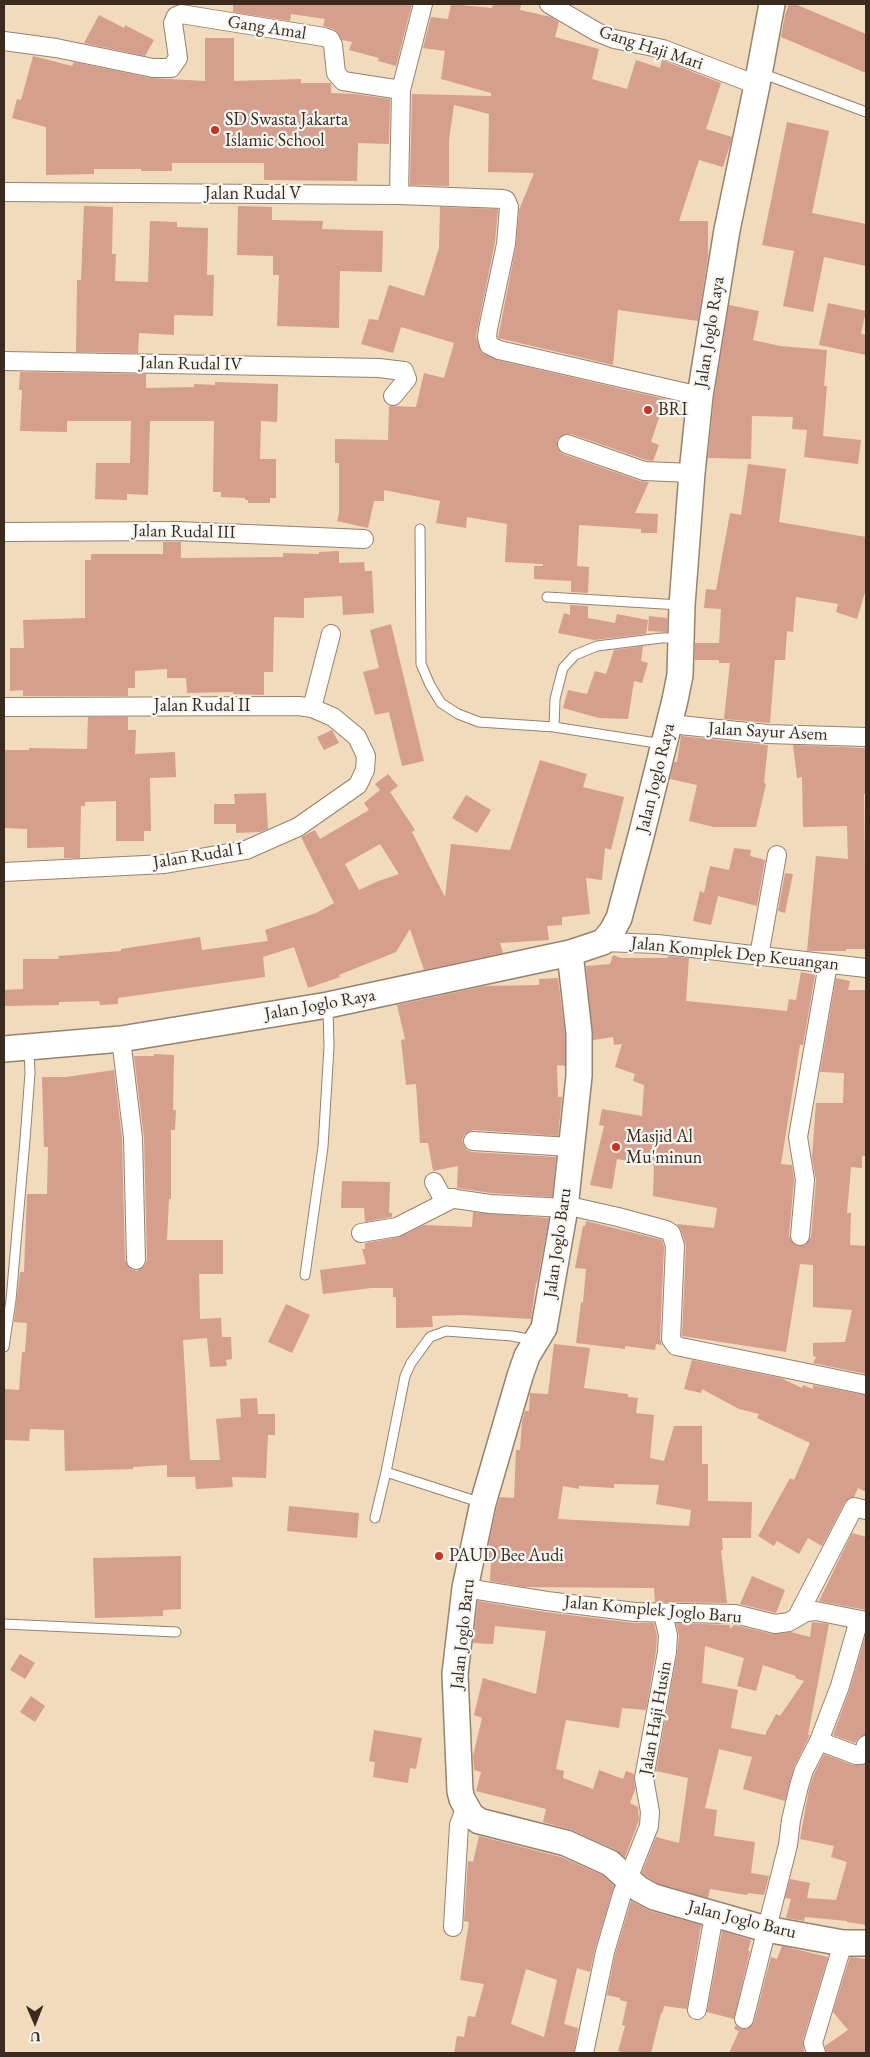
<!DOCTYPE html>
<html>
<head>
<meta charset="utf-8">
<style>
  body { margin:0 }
  #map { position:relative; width:870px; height:2057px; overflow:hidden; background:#f1dbbc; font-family:"EB Garamond",serif }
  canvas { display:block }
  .frame { position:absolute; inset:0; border:5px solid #3b2a1e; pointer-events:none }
  .north { position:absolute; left:10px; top:1997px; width:50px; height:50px; -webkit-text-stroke:4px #f6f6f2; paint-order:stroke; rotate:179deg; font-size:14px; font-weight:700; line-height:20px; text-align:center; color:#3b2a1e }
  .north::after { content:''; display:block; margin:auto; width:18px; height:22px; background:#3b2a1e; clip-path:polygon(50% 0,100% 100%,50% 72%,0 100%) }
</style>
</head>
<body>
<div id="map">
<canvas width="870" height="2057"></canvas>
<div class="frame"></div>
<div class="north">U</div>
</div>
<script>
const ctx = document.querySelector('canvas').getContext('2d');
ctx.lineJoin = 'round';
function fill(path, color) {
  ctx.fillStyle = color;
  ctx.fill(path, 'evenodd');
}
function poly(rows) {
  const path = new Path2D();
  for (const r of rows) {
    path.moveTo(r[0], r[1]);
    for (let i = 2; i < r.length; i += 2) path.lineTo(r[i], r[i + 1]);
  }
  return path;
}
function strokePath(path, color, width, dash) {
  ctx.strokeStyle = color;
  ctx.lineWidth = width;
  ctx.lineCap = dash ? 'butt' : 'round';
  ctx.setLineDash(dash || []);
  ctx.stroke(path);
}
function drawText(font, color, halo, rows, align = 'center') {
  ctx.font = font + ' "EB Garamond",serif';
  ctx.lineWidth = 4.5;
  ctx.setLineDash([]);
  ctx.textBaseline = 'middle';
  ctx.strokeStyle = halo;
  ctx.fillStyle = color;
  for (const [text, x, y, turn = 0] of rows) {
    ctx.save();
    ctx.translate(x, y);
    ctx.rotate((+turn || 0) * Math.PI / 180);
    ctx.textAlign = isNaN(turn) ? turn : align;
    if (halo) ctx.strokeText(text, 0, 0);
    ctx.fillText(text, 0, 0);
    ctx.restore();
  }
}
fill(poly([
  [233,4,412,4,396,66,378,61,379,58,349,50,352,42,342,40,334,29,323,26,325,19,291,14,290,21,233,12],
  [451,4,492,8,493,4,521,4,520,10,551,17,559,22,555,37,599,49,592,79,627,89,636,60,660,68,662,60,721,83,706,129,732,137,730,145,723,167,699,160,679,221,708,221,708,256,698,321,618,310,613,365,498,338,516,246,519,210,534,173,488,172,489,114,454,105,449,140,449,186,410,185,412,94,491,96,491,93,441,79,445,51,423,48,431,17,448,19],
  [789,4,795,4,866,34,866,73,781,37,785,15],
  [99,15,124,28,125,25,154,40,145,56,84,43],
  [205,38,234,38,234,81,301,79,301,83,331,83,331,93,355,94,390,99,389,144,358,143,357,181,264,180,264,163,172,163,172,171,141,171,141,169,94,169,94,174,46,175,46,127,12,118,17,99,21,100,33,56,72,66,74,62,151,78,205,81],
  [787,122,829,131,812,213,866,224,866,266,824,257,813,312,783,306,794,251,762,245],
  [84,206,113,207,112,254,116,254,115,281,148,282,150,221,177,222,177,227,208,228,207,275,214,275,213,316,176,315,174,316,174,335,139,333,138,353,76,352,77,280,81,280],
  [238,206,272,207,272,220,323,221,322,229,383,231,382,272,340,271,339,328,277,326,279,275,273,275,273,256,237,255],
  [440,207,498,209,495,242,476,336,481,352,497,360,665,399,651,442,659,445,653,461,646,460,571,434,565,434,557,440,557,446,563,454,640,481,649,482,635,513,658,514,657,533,641,533,641,529,579,525,577,566,589,567,588,593,571,592,571,581,534,579,534,566,543,566,543,564,505,562,507,524,467,517,466,528,436,523,440,501,384,490,384,501,374,501,368,528,337,521,339,513,339,463,335,463,335,439,388,440,389,406,416,407,424,373,444,378,454,343,401,327,393,353,361,344,369,319,378,320,389,285,424,296,439,248],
  [828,303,866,311,861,334,866,335,866,355,819,345],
  [729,305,759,311,753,340,780,346,827,350,824,386,827,386,823,436,861,440,858,464,804,457,807,430,792,429,793,417,752,416,751,459,708,458,714,398],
  [20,372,146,374,146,388,194,387,194,384,215,385,215,382,278,384,277,422,261,421,260,459,276,459,276,498,270,498,270,503,248,503,248,500,245,500,245,498,221,497,221,492,213,492,214,421,150,421,148,495,127,494,127,500,95,499,96,463,130,463,131,421,67,421,67,432,20,431,22,390,19,390],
  [748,464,786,469,779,522,866,537,866,589,857,619,836,612,838,604,796,597,793,632,787,631,785,660,775,660,770,723,724,719,730,663,719,663,719,660,695,660,695,643,719,643,721,609,704,608,706,589,716,590,730,513,741,515],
  [163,542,181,542,181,558,283,557,283,553,319,554,319,552,339,551,339,563,364,562,365,571,372,571,374,613,343,615,342,596,304,598,304,618,274,617,273,672,264,672,264,695,233,694,233,692,187,693,186,678,167,678,167,669,135,671,135,688,128,688,128,696,23,696,23,690,10,691,10,648,24,648,23,620,85,618,85,560,91,560,91,554,163,554],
  [570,605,588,606,588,618,615,623,617,614,648,620,646,634,594,640,558,633,564,613,570,615],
  [649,616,667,618,667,632,648,631],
  [391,624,424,761,402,766,389,712,375,715,363,672,379,668,370,630],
  [643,646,641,661,648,663,642,683,634,681,628,719,599,718,563,708,568,690,587,694,595,671,606,674,614,650],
  [88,717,128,717,128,730,136,730,135,754,175,752,176,777,150,778,151,831,144,831,144,841,116,841,116,801,85,802,85,806,81,806,80,858,64,858,64,847,27,848,27,829,4,828,4,750,29,750,29,748,87,749],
  [332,730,339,743,324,750,317,737],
  [681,736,768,745,764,783,766,784,756,827,714,827,689,821,697,785,670,779,674,762,677,762],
  [793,745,866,748,866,794,864,794,866,949,846,949,846,951,807,951,816,856,848,859,847,826,803,827,802,777,797,778],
  [540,760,587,774,583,787,624,797,611,850,605,848,602,880,586,878,590,914,562,917,562,925,547,926,549,940,500,943,503,953,424,970,410,929,396,952,339,975,340,977,308,988,294,947,263,957,265,977,118,998,118,1004,100,1005,99,1001,59,1002,59,1005,4,1006,4,990,23,989,23,959,59,959,58,956,121,951,121,949,200,937,202,950,268,941,265,930,316,913,334,903,301,837,315,830,320,839,369,810,364,803,380,790,375,784,388,774,398,786,390,792,415,830,412,832,445,897,451,844,510,850],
  [380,844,399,874,376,882,359,890,345,864],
  [266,793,268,829,260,832,236,833,236,824,214,824,214,804,235,804,234,794],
  [466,795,491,810,477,833,452,818],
  [734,848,751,850,750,856,765,860,757,906,718,896,711,925,693,921,700,891,704,893,710,866,729,870],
  [785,873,793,874,785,913,778,911],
  [613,955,621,958,668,958,668,956,689,958,686,1001,787,1011,789,999,796,1000,801,972,815,975,803,1045,800,1045,781,1164,792,1165,794,1180,789,1236,794,1244,799,1246,805,1245,811,1237,816,1181,812,1158,816,1103,843,1103,844,1073,820,1072,836,978,850,981,848,990,866,990,866,1156,862,1156,862,1168,851,1167,847,1213,851,1213,850,1245,866,1246,866,1374,813,1363,816,1357,813,1356,813,1343,845,1342,852,1310,813,1307,813,1265,800,1264,786,1352,682,1336,686,1246,681,1230,677,1224,714,1228,717,1208,653,1196,654,1165,617,1159,612,1189,590,1185,604,1126,599,1125,602,1109,642,1116,644,1085,633,1081,635,1074,615,1067,622,1044,614,1045,613,1037,593,1040,586,966,610,964],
  [558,978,565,1034,565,1066,557,1065,558,1097,562,1097,558,1136,473,1130,464,1135,462,1141,467,1150,472,1152,556,1157,552,1197,491,1193,457,1188,458,1166,433,1171,428,1143,420,1143,416,1084,406,1085,401,1040,405,1039,397,1005,485,986,539,985,539,979],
  [154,1054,174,1055,173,1110,176,1110,175,1130,171,1130,171,1199,169,1199,167,1240,223,1240,223,1274,199,1274,200,1319,221,1318,222,1337,231,1337,232,1359,226,1360,227,1366,210,1367,207,1338,183,1340,190,1460,220,1460,216,1419,241,1417,240,1399,257,1398,258,1414,275,1414,275,1435,268,1435,266,1478,232,1477,233,1487,196,1489,195,1477,167,1477,167,1465,133,1467,133,1469,65,1471,64,1430,30,1429,29,1441,4,1440,4,1389,19,1390,22,1352,25,1352,27,1323,14,1322,20,1272,24,1272,27,1194,47,1194,48,1147,44,1147,42,1077,66,1077,114,1070,122,1139,125,1260,131,1269,137,1271,145,1265,147,1260,144,1138,134,1056,154,1056],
  [342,1181,390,1182,389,1213,392,1213,392,1217,365,1222,364,1208,341,1208],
  [473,1212,549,1218,537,1283,536,1283,531,1319,463,1315,432,1316,433,1327,396,1328,396,1297,393,1297,393,1288,371,1288,323,1294,320,1270,366,1264,362,1249,365,1249,365,1243,399,1237,424,1225,472,1227],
  [586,1221,662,1240,664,1247,660,1339,662,1345,656,1344,655,1350,625,1346,625,1349,576,1343,581,1302,583,1303,586,1269,575,1268,583,1226,585,1226],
  [286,1304,310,1315,292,1353,268,1342],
  [554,1344,590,1348,584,1388,628,1394,628,1397,638,1398,636,1413,654,1415,650,1458,664,1461,674,1426,702,1426,702,1464,708,1464,708,1501,752,1502,751,1538,722,1538,723,1550,721,1550,727,1603,655,1602,654,1588,524,1587,490,1581,491,1562,485,1562,497,1506,500,1497,514,1498,516,1450,520,1450,522,1422,525,1411,529,1411,530,1393,548,1394],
  [614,1484,659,1485,656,1504,691,1510,689,1526,558,1519,563,1486,579,1489,579,1486,614,1488],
  [692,1360,781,1378,802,1388,803,1385,813,1389,813,1385,866,1395,866,1492,858,1488,854,1497,845,1502,822,1546,808,1538,799,1554,777,1541,774,1546,758,1536,790,1478,794,1480,810,1443,757,1418,759,1414,739,1409,702,1389,701,1393,684,1389],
  [289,1506,359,1513,357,1538,287,1531],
  [852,1533,866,1537,866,1610,819,1601],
  [181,1556,181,1609,163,1610,163,1616,95,1618,93,1558],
  [752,1576,785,1590,776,1613,740,1604],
  [478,1601,545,1612,634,1623,654,1623,657,1636,656,1651,646,1710,622,1708,619,1728,566,1720,556,1769,564,1771,563,1778,593,1789,599,1770,623,1779,626,1771,634,1774,635,1790,630,1803,638,1807,639,1820,625,1857,616,1850,572,1830,543,1822,546,1809,476,1791,481,1772,474,1770,473,1756,482,1718,474,1715,483,1678,536,1694,546,1631,495,1626,493,1644,473,1643],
  [812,1622,829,1624,808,1735,810,1735,794,1767,785,1801,743,1789,752,1757,719,1749,705,1808,717,1810,714,1836,755,1842,751,1873,769,1876,764,1895,748,1893,747,1895,710,1889,708,1898,659,1884,647,1877,642,1872,656,1837,679,1843,688,1778,656,1771,677,1654,679,1636,676,1623,730,1625,730,1629,734,1625,772,1634,791,1632,810,1637],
  [705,1646,744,1658,737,1686,756,1691,763,1665,796,1676,795,1678,804,1681,780,1716,776,1714,765,1735,731,1728,738,1690,702,1683],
  [866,1633,866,1735,859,1737,855,1743,833,1735,850,1689],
  [20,1654,35,1663,25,1679,10,1670],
  [31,1696,45,1706,35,1722,20,1712],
  [374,1730,422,1738,416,1769,410,1768,408,1783,373,1777,375,1762,369,1761],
  [824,1754,853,1765,866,1764,866,1925,847,1922,847,1921,805,1917,804,1921,786,1918,791,1899,785,1898,790,1879,810,1883,807,1898,836,1900,847,1862,831,1857,834,1846,800,1839,809,1789,814,1774],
  [479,1836,561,1857,602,1875,614,1886,595,1949,590,1972,577,1968,564,2024,578,2028,574,2053,454,2053,457,2036,464,2037,468,2016,475,2017,484,1984,460,1980,469,1922,464,1921,468,1861,473,1862],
  [526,1969,557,1980,544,2037,511,2024],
  [631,1901,650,1911,701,1925,687,2009,664,2006,662,2014,661,2013,651,2053,627,2053,618,2051,625,2026,622,2025,627,2002,620,2000,620,1998,607,1995,615,1955],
  [722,1931,751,1940,748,1951,750,1951,734,2019,707,2012],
  [782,1946,828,1957,803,2040,804,2053,729,2053,739,2031,734,2029,736,2025,741,2029,746,2029,754,2022,771,1957,777,1959],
  [850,1957,866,1959,866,2053,826,2053,825,2046,848,2030,833,2012]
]), '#d59e8d');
const lane = poly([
  [761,73,866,112],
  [420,529,421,664,430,685,441,703,458,714,479,722,554,727,663,744],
  [547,597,680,605],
  [554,727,555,699,563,668,575,655,597,646,661,638,680,638],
  [305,1275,323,1147,329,1047,328,1006],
  [4,1347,11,1300,25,1140,30,1073,29,1049],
  [386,1472,482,1503],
  [375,1518,386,1472,405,1376,411,1363,430,1337,446,1331,512,1336,533,1340],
  [4,1624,176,1632]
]);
const street = poly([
  [549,4,597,32,614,39,663,49,757,85],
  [4,41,56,48,153,68,171,68,178,58,173,23,176,16,181,14,324,37,330,39,333,45,336,73,343,81,401,90],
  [4,192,399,195,503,199,506,200,509,207,506,244,488,329,487,337,489,345,499,350,700,396],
  [399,195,401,90,423,4],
  [4,361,379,368,404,371,407,379,393,396],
  [567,444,644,471,692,473],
  [4,532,177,531,364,539],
  [4,707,299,706,312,708,333,717,357,737,366,756,365,770,358,785,298,827,246,850,165,864,4,872],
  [312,708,331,634],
  [670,724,767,734,866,737],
  [603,942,657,944,866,968],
  [759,956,777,855],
  [121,1039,133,1138,136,1260],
  [473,1141,570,1147],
  [434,1182,442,1197,490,1204,565,1208],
  [565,1205,618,1217,666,1230,671,1233,675,1246,671,1339,676,1346,866,1385],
  [361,1233,397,1227,454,1198],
  [800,1236,805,1180,798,1137,828,964],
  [465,1588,547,1601,635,1612,735,1614,775,1624,789,1622,806,1612,816,1611,866,1621],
  [798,1615,854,1507,866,1510],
  [819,1741,856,1755,861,1755,864,1752,866,1745],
  [453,1927,459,1825,466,1806],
  [697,2010,714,1915],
  [744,2019,788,1845,791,1820,799,1786,804,1770,819,1741,840,1686,859,1620],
  [584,2053,605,1952,622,1894,649,1826,650,1812,644,1778,667,1652,668,1635,663,1614],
  [816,2053,813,2043,843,1943]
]);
const secondary = poly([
  [570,953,579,1033,579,1076,565,1208,544,1328,527,1356,520,1376,483,1503,465,1588,455,1674,460,1791,462,1799,471,1815,479,1821,566,1843,610,1863,639,1889,654,1897,766,1929,843,1943,866,1943],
  [4,1049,121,1039,328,1005,570,953,603,942,612,931,619,918,641,836,675,700,680,675,682,605,692,473,700,396,727,230,757,85,772,4]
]);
strokePath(lane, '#96826d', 11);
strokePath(street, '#96826d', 20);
strokePath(secondary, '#96826d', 28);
strokePath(lane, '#fff', 9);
strokePath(street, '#fff', 18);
strokePath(secondary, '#fff', 25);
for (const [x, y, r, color] of [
  [215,130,5,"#c8321e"],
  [648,410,5,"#c8321e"],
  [616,1147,5,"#c8321e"],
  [439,1556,5,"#c8321e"]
]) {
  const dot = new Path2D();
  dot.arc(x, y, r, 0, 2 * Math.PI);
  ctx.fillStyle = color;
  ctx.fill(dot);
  strokePath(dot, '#f6f6f2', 2);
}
drawText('18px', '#3b2a1e', '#f6f6f2', [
  ["Gang Amal",267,28,9],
  ["Gang Haji Mari",651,48,18],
  ["Jalan Rudal V",253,194],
  ["Jalan Joglo Raya",710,332,-81],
  ["Jalan Rudal IV",191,364,1],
  ["Jalan Rudal III",184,532,1],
  ["Jalan Rudal II",202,706],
  ["Jalan Sayur Asem",768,732,3],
  ["Jalan Joglo Raya",656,778,-76],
  ["Jalan Rudal I",198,856,-9],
  ["Jalan Komplek Dep Keuangan",735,954,6],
  ["Jalan Joglo Raya",320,1005,-10],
  ["Jalan Joglo Baru",558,1243,-82],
  ["Jalan Komplek Joglo Baru",653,1610,5],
  ["Jalan Joglo Baru",463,1634,-84],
  ["Jalan Haji Husin",656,1718,-80],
  ["Jalan Joglo Baru",742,1920,14]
]);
drawText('18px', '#3b2a1e', '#f6f6f2', [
  ["SD Swasta Jakarta",225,120],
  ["Islamic School",225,141],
  ["BRI",658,410],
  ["Masjid Al",626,1137],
  ["Mu'minun",626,1158],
  ["PAUD Bee Audi",449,1556]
], 'left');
</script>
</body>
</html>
